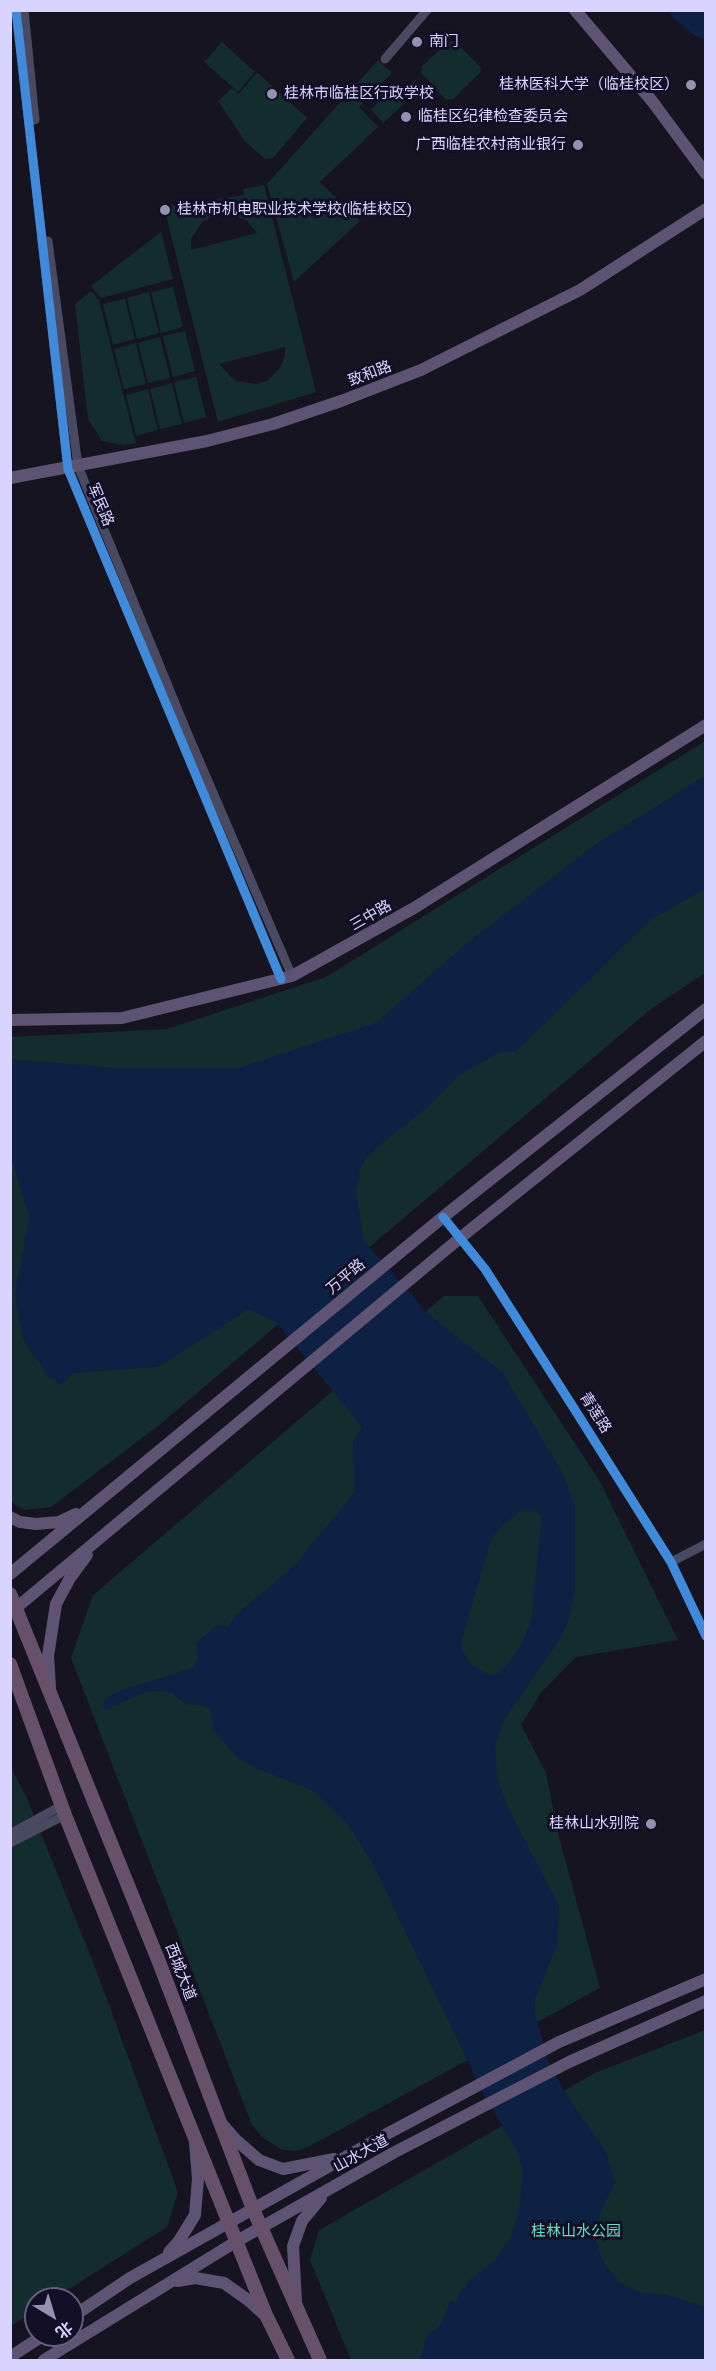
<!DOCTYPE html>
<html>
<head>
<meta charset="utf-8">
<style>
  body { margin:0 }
  #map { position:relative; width:716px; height:2371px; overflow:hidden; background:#161421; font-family:Helvetica,"Noto Sans SC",sans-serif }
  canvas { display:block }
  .frame { position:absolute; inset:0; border:12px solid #d9d4ff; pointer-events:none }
  .north { position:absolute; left:24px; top:2287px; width:60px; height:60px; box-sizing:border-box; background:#130f26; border:2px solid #625e7d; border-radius:50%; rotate:142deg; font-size:16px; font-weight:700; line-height:24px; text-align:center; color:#d9d4ff }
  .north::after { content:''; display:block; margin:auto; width:21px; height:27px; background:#9591b1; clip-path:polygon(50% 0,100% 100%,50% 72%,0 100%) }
</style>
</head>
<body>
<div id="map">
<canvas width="716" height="2371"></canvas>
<div class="frame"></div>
<div class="north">北</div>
</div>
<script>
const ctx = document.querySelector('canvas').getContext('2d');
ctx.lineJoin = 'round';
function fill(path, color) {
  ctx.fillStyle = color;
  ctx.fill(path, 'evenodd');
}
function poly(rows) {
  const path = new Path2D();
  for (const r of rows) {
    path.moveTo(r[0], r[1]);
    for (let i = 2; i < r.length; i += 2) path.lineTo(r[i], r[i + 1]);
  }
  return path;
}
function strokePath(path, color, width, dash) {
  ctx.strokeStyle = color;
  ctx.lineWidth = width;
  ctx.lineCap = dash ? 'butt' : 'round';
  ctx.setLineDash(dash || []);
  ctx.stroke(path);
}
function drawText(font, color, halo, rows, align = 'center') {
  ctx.font = font + ' Helvetica,"Noto Sans SC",sans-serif';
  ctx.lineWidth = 6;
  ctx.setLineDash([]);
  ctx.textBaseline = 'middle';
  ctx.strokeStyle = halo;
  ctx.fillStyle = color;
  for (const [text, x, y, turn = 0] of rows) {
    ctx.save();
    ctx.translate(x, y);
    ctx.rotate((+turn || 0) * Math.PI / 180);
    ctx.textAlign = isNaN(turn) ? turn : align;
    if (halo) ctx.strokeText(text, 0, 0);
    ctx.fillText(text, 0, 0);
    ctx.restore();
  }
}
fill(poly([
  [455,41,481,68,480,73,453,99,446,100,421,73,422,66,448,42],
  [222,42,255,72,238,92,204,62],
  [378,60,392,73,359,107,378,127,320,182,360,221,294,282,267,184],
  [257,72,307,118,273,158,265,159,245,141,218,101,232,88,239,94],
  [391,90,404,104,383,123,371,109],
  [264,185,316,392,218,422,164,207,244,195,243,189],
  [226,214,246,220,257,233,191,250,191,239,202,222,211,217],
  [285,347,285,355,280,368,268,380,257,384,235,381,219,364],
  [161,232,173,279,101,298,91,286],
  [173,287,183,327,161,333,151,292],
  [91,291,99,300,136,443,124,445,102,441,88,419,75,304],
  [149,292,159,333,137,339,127,298],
  [125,299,135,339,113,345,103,304],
  [185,331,195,371,173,377,163,336],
  [160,337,170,378,148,383,138,343],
  [136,343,146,384,124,389,114,349],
  [196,377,206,417,184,423,174,382],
  [172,383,182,424,160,429,150,389],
  [148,389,158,430,136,436,126,395],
  [705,741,705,973,651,1009,158,1426,51,1507,25,1510,14,1504,11,1500,10,1037,167,1029,326,977],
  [444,1296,478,1296,599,1480,678,1640,576,1657,540,1694,521,1725,546,1773,558,1833,600,1988,310,2146,297,2151,282,2150,262,2137,252,2125,71,1658,93,1595],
  [10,1766,26,1796,95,1967,178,2192,167,2227,53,2299,36,2299,36,2310,11,2326],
  [705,2030,705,2360,351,2360,310,2260,319,2230,595,2073]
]), '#132c2d');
fill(poly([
  [670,11,705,11,705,40,694,35,672,17],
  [705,776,705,889,650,920,517,1051,498,1053,459,1075,429,1106,375,1149,361,1165,356,1192,364,1241,428,1314,503,1373,564,1476,575,1507,575,1588,569,1618,562,1636,502,1723,495,1749,498,1781,508,1808,559,1906,557,1945,535,1998,535,2013,547,2058,564,2091,606,2152,615,2183,600,2213,596,2240,602,2260,619,2282,642,2293,667,2295,705,2307,705,2360,420,2360,428,2333,435,2331,443,2321,450,2301,456,2303,459,2294,470,2280,495,2260,510,2239,518,2217,523,2174,519,2154,483,2093,373,1864,348,1825,312,1790,256,1768,238,1758,213,1730,211,1709,200,1705,185,1704,171,1692,159,1691,146,1692,105,1710,103,1704,109,1696,125,1689,193,1668,198,1660,196,1643,216,1626,228,1627,237,1614,293,1567,355,1492,353,1441,362,1427,276,1322,249,1309,158,1367,74,1373,61,1385,48,1375,23,1340,15,1294,29,1217,11,1156,10,1059,117,1068,239,1068,376,1023,467,943,596,844],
  [521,1511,535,1511,542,1517,531,1621,521,1646,513,1657,498,1674,489,1675,472,1665,462,1651,461,1643,491,1539,504,1524]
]), '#0d2144');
strokePath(poly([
  [16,10,68,469,281,979],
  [24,10,35,120],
  [385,59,427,10],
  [48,241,78,466,186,730,292,976],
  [443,1217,485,1269,575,1410,671,1562,706,1636],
  [671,1562,706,1544],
  [10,1834,61,1806],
  [10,1843,65,1815]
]), '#4a4962', 9);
strokePath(poly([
  [575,10,652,101,706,174],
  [10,478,207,441,273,424,341,401,421,370,580,290,706,209],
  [10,1020,122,1018,292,976,414,908,706,725],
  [10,1517,20,1522,36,1524,59,1522,76,1514],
  [10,1574,443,1217,706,1009],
  [16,1608,460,1238,706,1041],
  [50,1687,48,1656,56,1604,70,1578,87,1555],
  [222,2124,235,2139,259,2160,283,2169,334,2159],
  [169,2252,179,2241,195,2215,198,2179,195,2143],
  [177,2281,195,2278,224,2283,248,2300,267,2317],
  [296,2301,293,2246,302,2221,321,2198],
  [72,2317,130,2278,383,2136,559,2042,706,1979],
  [10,2357,44,2335],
  [44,2360,237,2241,393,2153,569,2062,706,2001]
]), '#5e5373', 12);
strokePath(poly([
  [10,1594,159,1962,253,2209,320,2360],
  [10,1664,65,1815,266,2315,288,2360]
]), '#67516a', 14);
strokePath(poly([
  [16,10,68,469,281,979],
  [443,1217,485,1269,575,1410,671,1562,706,1636]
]), '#408adc', 9);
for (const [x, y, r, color] of [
  [417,42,6,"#9591b1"],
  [691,85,6,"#9591b1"],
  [272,94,6,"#9591b1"],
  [406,117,6,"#9591b1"],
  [578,145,6,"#9591b1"],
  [165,210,6,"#9591b1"],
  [651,1824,6,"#9591b1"]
]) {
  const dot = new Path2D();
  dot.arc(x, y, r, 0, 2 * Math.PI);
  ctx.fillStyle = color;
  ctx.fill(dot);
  strokePath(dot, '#130f26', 2);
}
drawText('15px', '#d9d4ff', '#130f26', [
  ["南门",429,42],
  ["桂林医科大学（临桂校区）",679,85,"right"],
  ["桂林市临桂区行政学校",284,94],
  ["临桂区纪律检查委员会",418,117],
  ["广西临桂农村商业银行",566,145,"right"],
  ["桂林市机电职业技术学校(临桂校区)",177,210],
  ["桂林山水别院",639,1824,"right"]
], 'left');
drawText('15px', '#d9d4ff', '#130f26', [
  ["致和路",370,374,-21],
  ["军民路",100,505,67],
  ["三中路",371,916,-30],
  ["万平路",346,1277,-40],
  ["青莲路",595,1413,58],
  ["西城大道",180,1972,69],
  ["山水大道",361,2154,-29]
]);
drawText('15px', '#5fe0c0', '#130f26', [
  ["桂林山水公园",576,2232]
]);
</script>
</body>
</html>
